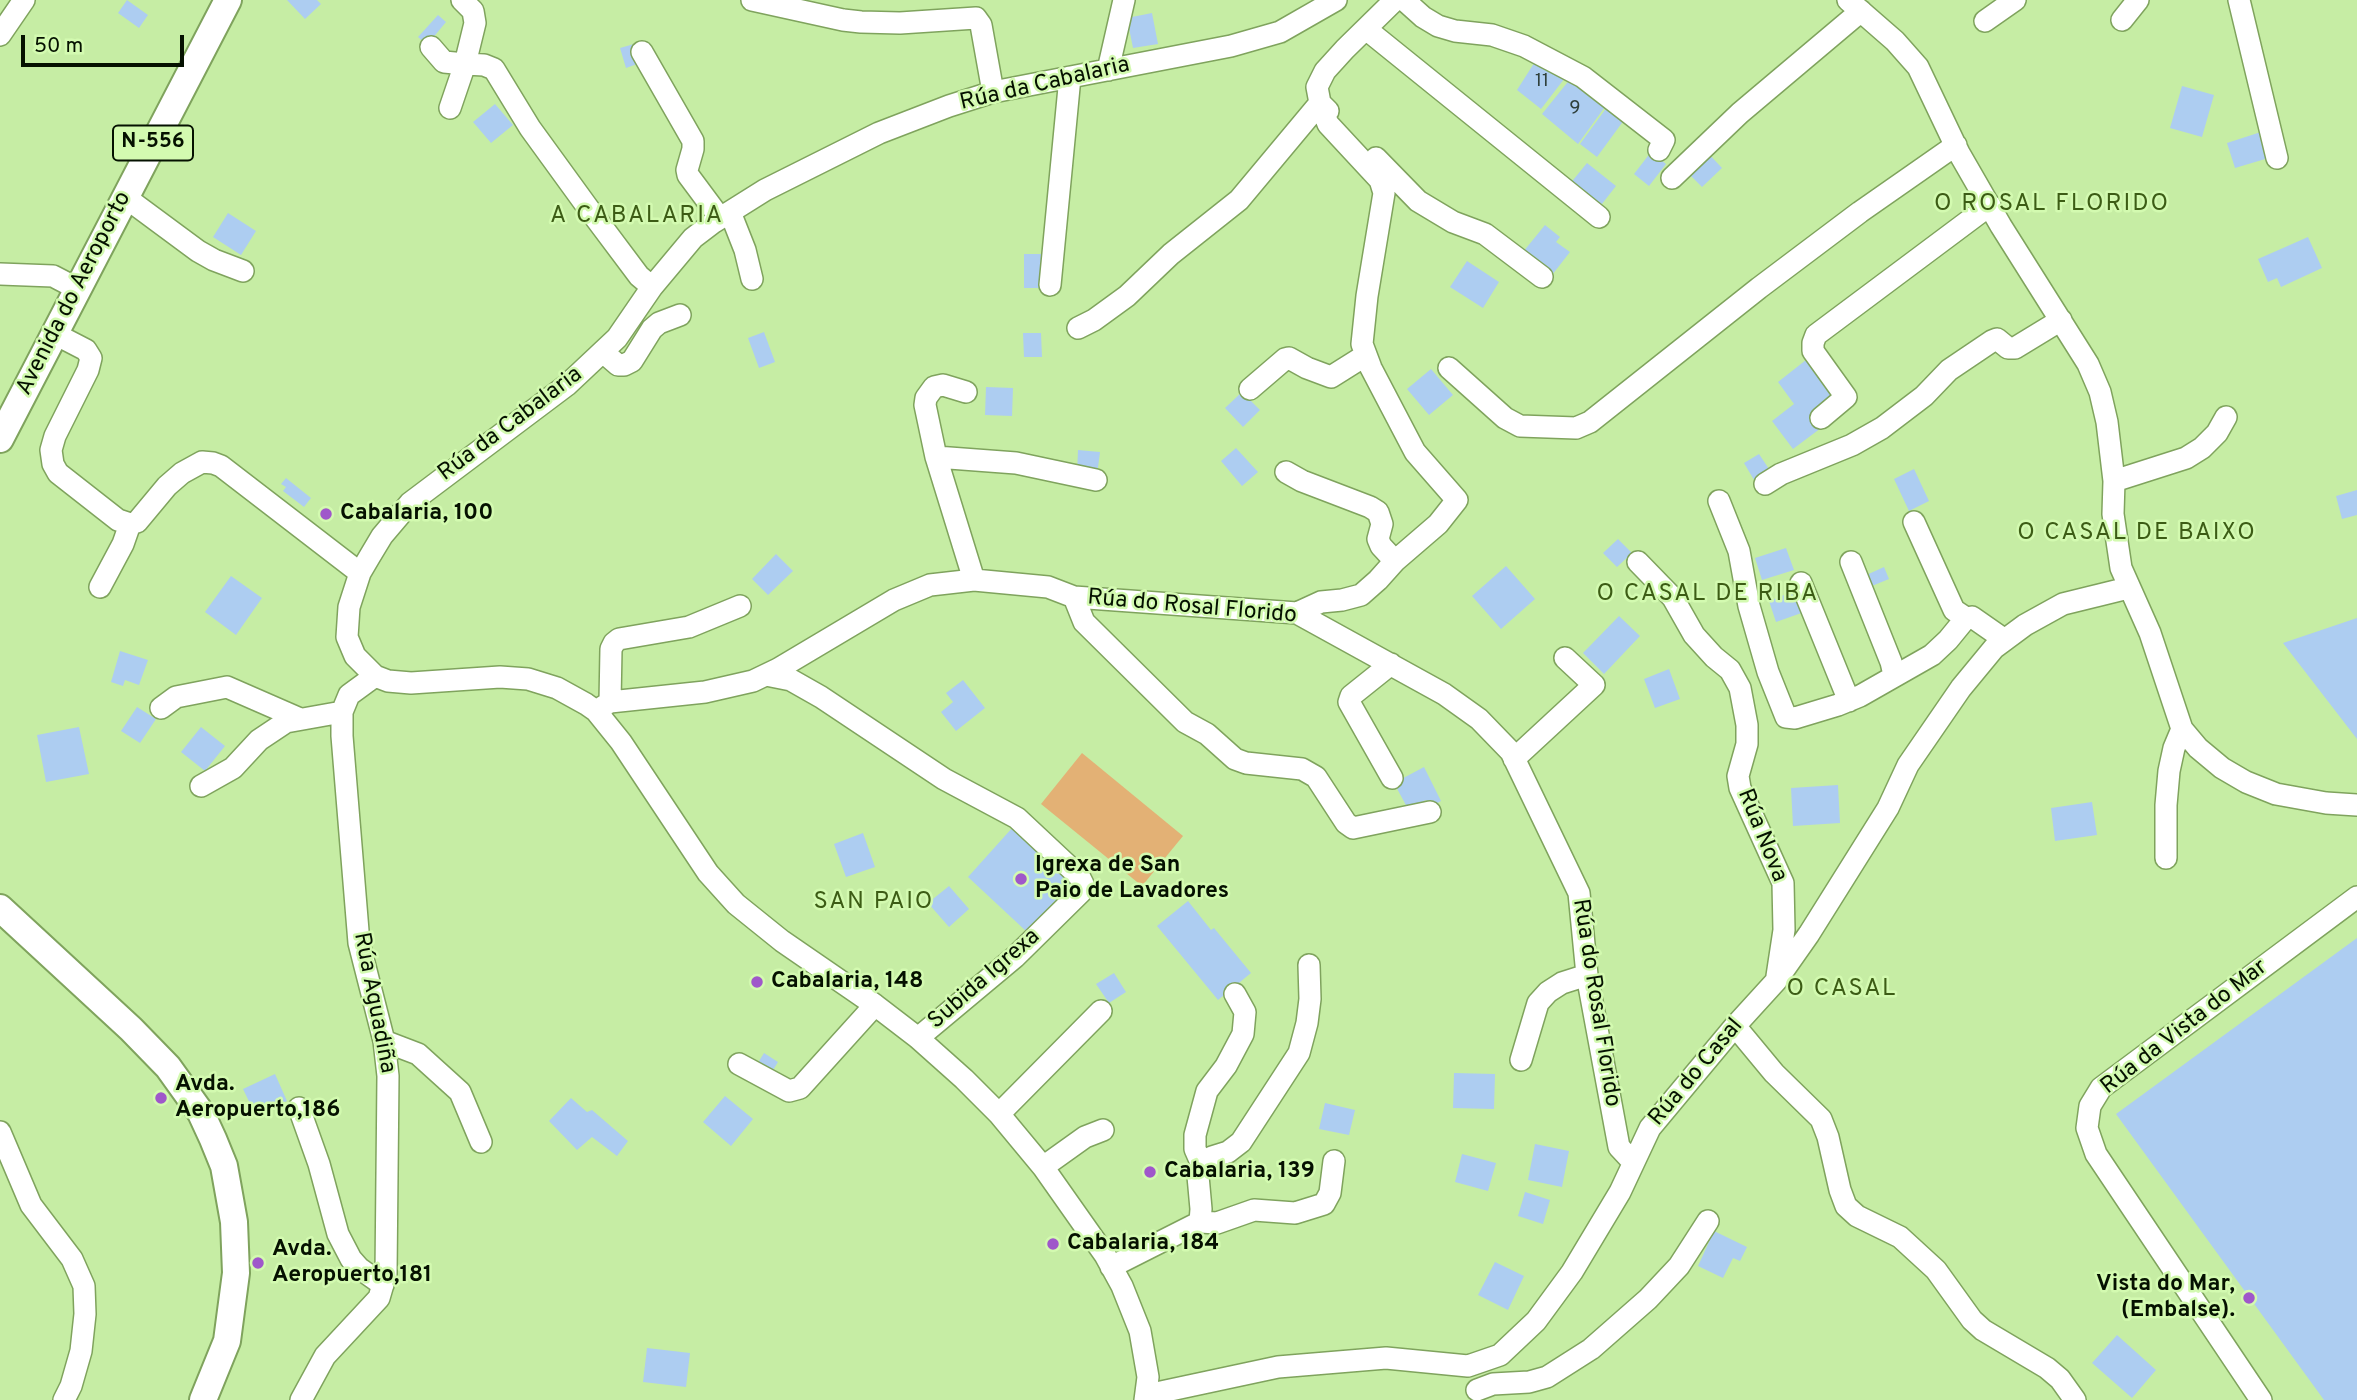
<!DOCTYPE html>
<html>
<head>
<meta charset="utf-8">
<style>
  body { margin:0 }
  #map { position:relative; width:2357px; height:1400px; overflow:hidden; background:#c6eda4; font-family:Overpass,sans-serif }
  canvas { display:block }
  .scale { position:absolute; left:21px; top:35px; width:163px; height:32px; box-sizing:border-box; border:4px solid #051100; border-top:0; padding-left:9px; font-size:21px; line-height:24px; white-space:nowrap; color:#051100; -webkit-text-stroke:5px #d3fab0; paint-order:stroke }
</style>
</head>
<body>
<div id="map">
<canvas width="2357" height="1400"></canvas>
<div class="scale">50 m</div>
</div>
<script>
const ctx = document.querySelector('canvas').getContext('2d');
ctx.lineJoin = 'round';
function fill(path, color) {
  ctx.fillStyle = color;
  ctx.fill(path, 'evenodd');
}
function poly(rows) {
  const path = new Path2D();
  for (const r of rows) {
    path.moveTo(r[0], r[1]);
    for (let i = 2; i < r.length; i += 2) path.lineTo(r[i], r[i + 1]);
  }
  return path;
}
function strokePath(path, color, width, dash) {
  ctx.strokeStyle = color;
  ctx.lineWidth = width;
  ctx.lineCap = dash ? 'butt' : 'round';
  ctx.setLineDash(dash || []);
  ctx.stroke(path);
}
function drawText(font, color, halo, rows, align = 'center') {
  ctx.font = font + ' Overpass,sans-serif';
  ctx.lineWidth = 5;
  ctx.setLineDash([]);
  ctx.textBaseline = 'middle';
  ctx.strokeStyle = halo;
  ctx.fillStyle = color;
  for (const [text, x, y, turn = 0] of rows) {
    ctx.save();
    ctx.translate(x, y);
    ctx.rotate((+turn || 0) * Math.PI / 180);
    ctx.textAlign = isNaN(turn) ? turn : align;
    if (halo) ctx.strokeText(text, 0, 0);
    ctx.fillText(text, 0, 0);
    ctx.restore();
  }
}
fill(poly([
  [1082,753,1183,836,1142,886,1041,804]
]), '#e3b175');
fill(poly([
  [127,0,148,15,139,28,118,13],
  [287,0,317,0,321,4,305,19],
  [1152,13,1158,44,1133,48,1127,18],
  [438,15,446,22,427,45,418,37],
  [634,44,640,63,626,68,620,48],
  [1538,57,1568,74,1541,109,1517,90],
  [1571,78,1607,104,1578,144,1542,114],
  [2182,86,2214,95,2202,137,2170,128],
  [1610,103,1627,116,1597,157,1580,144],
  [495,104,513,125,491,143,473,122],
  [2264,131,2272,157,2235,168,2227,143],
  [1706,151,1722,168,1702,187,1685,170],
  [1651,152,1666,164,1649,186,1634,174],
  [1587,163,1616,186,1598,209,1569,185],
  [228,213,256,231,241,255,213,237],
  [1545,225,1560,237,1556,242,1570,252,1552,275,1523,252],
  [2308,237,2322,268,2281,287,2277,278,2268,282,2258,259],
  [1024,254,1043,254,1043,288,1024,288],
  [1467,261,1499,282,1483,308,1450,287],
  [764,332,775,362,759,368,748,338],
  [1023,333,1041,333,1042,357,1024,357],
  [1811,356,1841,395,1821,428,1793,449,1772,421,1794,404,1778,382],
  [1431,369,1453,395,1429,415,1407,389],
  [986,387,1013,388,1012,416,985,415],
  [1242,392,1260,410,1243,427,1225,408],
  [1236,448,1258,472,1242,486,1221,461],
  [1078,450,1100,452,1097,475,1077,474],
  [1759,454,1773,475,1757,485,1744,463],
  [1914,469,1929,501,1909,511,1894,479],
  [286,478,311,498,304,507,283,491,286,487,281,484],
  [2357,490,2357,515,2342,519,2336,496],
  [1618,539,1632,553,1617,567,1603,553],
  [1786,548,1794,570,1762,580,1755,558],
  [776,554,793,571,768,595,752,579],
  [1506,566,1535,599,1501,629,1472,596],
  [1884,567,1889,579,1867,588,1862,577],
  [231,576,262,598,236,635,205,612],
  [1799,589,1807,611,1776,622,1769,601],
  [1619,616,1640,636,1604,674,1583,653],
  [2357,618,2357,739,2283,643],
  [120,651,148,660,139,685,125,680,123,686,111,682],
  [1669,669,1680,699,1655,708,1644,679],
  [963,680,985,708,956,731,941,712,953,702,946,693],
  [137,707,156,719,140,743,121,731],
  [79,727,89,774,46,782,37,735],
  [201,727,225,746,205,771,181,752],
  [1424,767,1441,801,1430,807,1426,800,1408,809,1394,783],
  [1838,785,1840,823,1793,826,1791,788],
  [2092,802,2097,835,2055,841,2051,808],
  [1013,827,1073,881,1027,932,968,877],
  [863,833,875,867,846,877,834,844],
  [949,886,969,909,949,927,928,903],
  [1188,901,1211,930,1214,928,1251,973,1218,1000,1157,926],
  [2357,938,2357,1400,2324,1400,2116,1114],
  [1114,973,1126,992,1109,1003,1096,984],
  [764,1053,778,1062,770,1075,756,1066],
  [1454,1073,1495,1074,1494,1109,1453,1108],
  [275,1074,287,1101,256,1116,243,1089],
  [725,1096,753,1119,731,1146,703,1122],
  [571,1098,587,1112,592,1110,628,1141,617,1156,592,1137,577,1150,549,1121],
  [1325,1103,1355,1110,1349,1135,1319,1129],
  [1535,1144,1569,1151,1562,1187,1528,1180],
  [1462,1154,1496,1163,1488,1191,1455,1182],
  [1525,1192,1550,1200,1543,1224,1518,1216],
  [1714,1231,1747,1247,1740,1261,1733,1258,1723,1278,1698,1266],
  [1495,1262,1524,1276,1508,1310,1478,1295],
  [2117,1335,2156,1370,2132,1398,2092,1363],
  [647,1348,690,1353,686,1387,643,1382]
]), '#adcdf1');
const minor = poly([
  [462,0,473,11,475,23,465,64,484,65,494,69,530,128,591,212,639,276,652,287],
  [752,0,843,20,861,22,900,23,976,18,981,25,993,92],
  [1404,0,1423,17,1438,26,1455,31,1492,35,1524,46,1583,77,1664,140,1659,150],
  [1848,0,1895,41,1918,67,1959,153,2001,226,2088,364,2100,392,2107,422,2114,481,2113,514,2121,568,2150,633,2182,729,2198,748,2222,768,2246,782,2276,794,2326,803,2357,805],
  [2239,0,2277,158],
  [2122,20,2138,0],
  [1985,21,2015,0],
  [1366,29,1599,217],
  [0,35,24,0],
  [431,47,444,62,465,64,450,108],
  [642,52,693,141,693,149,687,170,688,175,720,218],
  [1108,70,1124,0],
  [1376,158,1418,201,1453,222,1485,234,1542,277],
  [1672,178,1740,113,1861,11],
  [125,197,198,251,214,260,243,271],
  [730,212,745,250,752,279],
  [0,274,53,276,78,289],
  [1050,285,1070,77],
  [1078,328,1094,320,1127,296,1171,254,1239,200,1320,103,1328,111],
  [55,334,86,350,91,358,88,370,55,436,51,450,53,464,58,473,118,520,130,524,137,522,167,486,182,473,202,462,213,463,221,466,360,573],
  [603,352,618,365,624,365,632,361,652,329,659,323,680,315],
  [1449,368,1505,418,1520,426,1576,428,1590,422,1759,288,1860,212,1956,145],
  [1250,389,1285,359,1289,358,1307,368,1331,377,1366,355],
  [966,392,943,385,934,387,926,398,925,405,936,457,974,580],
  [1821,418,1846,397,1813,351,1813,343,1816,335,1990,205],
  [936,457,1016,463,1096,480],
  [1286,472,1302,481,1370,507,1378,512,1382,524,1378,539,1381,546,1395,561],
  [2114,481,2186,458,2202,448,2217,433,2226,417],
  [1765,484,1781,474,1852,445,1882,428,1924,396,1949,370,1992,341,1997,339,2008,348,2015,348,2061,320],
  [1719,501,1739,551,1749,606,1768,672,1786,717,1795,718,1838,705,1860,696,1932,655,1948,640,1966,618,1972,617,2005,640],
  [1914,522,1954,610,1966,618],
  [1638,562,1673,598,1694,635,1714,657,1730,670,1740,688,1747,725,1747,744,1738,776,1740,788,1783,883,1784,930,1777,976],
  [1851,562,1891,662,1894,675],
  [1801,583,1849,701],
  [100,587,123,544,130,524],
  [1074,597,1084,622,1185,722,1207,734,1235,759,1246,763,1302,769,1316,777,1346,823,1353,828,1430,812],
  [1297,613,1321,602,1342,600,1361,595,1378,580,1395,561,1438,524,1457,500,1415,452,1371,368,1362,344,1367,296,1384,193,1380,180,1328,124,1320,103,1317,87,1325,71,1345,49,1395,0],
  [1391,664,1351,696,1349,702,1392,778],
  [766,675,791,680,821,697,944,779,1017,818,1079,876,1083,884,1081,892,1015,957,918,1038],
  [610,702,611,649,614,643,619,639,689,627,740,606],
  [161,708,176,697,227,687,298,718],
  [596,711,610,702,705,692,753,681,778,669,894,600,930,585,974,580,1048,587,1074,597,1297,613,1444,694,1479,719,1511,752,1579,893,1587,975,1619,1147,1633,1162],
  [1514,759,1594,685,1565,658],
  [201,786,233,768,259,740,286,722,342,712],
  [2166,858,2166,805,2169,771,2174,748,2182,729],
  [1735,1026,1774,1073,1821,1119,1828,1137,1840,1190,1846,1206,1857,1216,1900,1237,1936,1270,1972,1320,1983,1330,2047,1368,2060,1379,2075,1400],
  [384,1041,418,1054,460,1092,481,1142],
  [1521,1060,1538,1003,1548,992,1562,983,1587,975],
  [739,1064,789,1091,800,1088,875,1005],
  [299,1108,319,1164,338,1234,351,1259,359,1268,383,1285],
  [999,1114,1101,1011],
  [0,1132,31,1205,72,1259,84,1286,85,1314,81,1351,71,1386,64,1400],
  [1202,1165,1195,1149,1195,1135,1207,1091,1226,1066,1243,1034,1245,1012,1235,994],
  [1043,1167,1085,1137,1103,1130],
  [1200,1222,1201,1209,1198,1176,1202,1165,1212,1157,1228,1152,1241,1142,1299,1053,1307,1023,1310,999,1309,965],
  [1111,1267,1200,1222,1217,1223,1254,1210,1295,1213,1324,1204,1330,1193,1334,1161],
  [1477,1390,1493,1384,1529,1382,1547,1377,1591,1349,1648,1299,1679,1266,1708,1221],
  [1147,1395,1278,1367,1386,1358,1468,1366,1500,1355,1536,1321,1572,1272,1620,1192,1650,1128,1735,1026,1776,981,1809,934,1888,808,1908,765,1961,688,1994,648,2025,625,2063,604,2128,588],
  [301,1400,325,1356,379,1298,386,1274,388,1076,384,1041,359,943,342,736,342,712,349,695,375,676],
  [1145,1400,1148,1377,1140,1331,1122,1286,1105,1255,1043,1167,999,1114,964,1079,918,1038,875,1005,782,941,736,904,708,873,621,742,596,711,586,704,557,688,528,679,500,677,411,683,388,681,375,676,355,656,347,637,349,607,360,573,370,556,382,536,410,503,567,385,617,338,652,287,693,238,714,222,765,190,879,133,949,106,993,92,1231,46,1280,32,1336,0],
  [2261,1400,2096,1154,2087,1128,2090,1106,2101,1088,2357,897]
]);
const major = poly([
  [0,439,228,0],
  [0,908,131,1029,168,1067,201,1113,213,1139,224,1166,234,1222,236,1273,227,1341,203,1400]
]);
strokePath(minor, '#7fa35d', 24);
strokePath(major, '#7fa35d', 30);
strokePath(minor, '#fff', 21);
strokePath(major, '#fff', 26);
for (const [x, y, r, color] of [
  [326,514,7,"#9f57ca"],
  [1021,879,7,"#9f57ca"],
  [757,982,7,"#9f57ca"],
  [161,1098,7,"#9f57ca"],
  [1150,1172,7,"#9f57ca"],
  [1053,1244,7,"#9f57ca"],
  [258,1263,7,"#9f57ca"],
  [2249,1298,7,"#9f57ca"]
]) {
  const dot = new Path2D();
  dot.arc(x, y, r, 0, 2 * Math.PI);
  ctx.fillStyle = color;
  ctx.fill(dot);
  strokePath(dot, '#d3fab0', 2.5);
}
drawText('19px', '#2f403c', null, [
  ["11",1542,82],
  ["9",1575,109]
]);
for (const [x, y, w] of [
  [153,143,80]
]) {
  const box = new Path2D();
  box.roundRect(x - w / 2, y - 17.5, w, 35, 5);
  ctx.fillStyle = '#d3fab0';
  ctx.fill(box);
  strokePath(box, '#051100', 2);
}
drawText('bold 21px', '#051100', null, [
  ["N-556",153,143]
]);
drawText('23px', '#051100', '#d3fab0', [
  ["Rúa da Cabalaria",1045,85,-13],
  ["Avenida do Aeroporto",75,294,-63],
  ["Rúa da Cabalaria",511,425,-37],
  ["Rúa do Rosal Florido",1192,608,5],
  ["Rúa Nova",1761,836,68],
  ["Subida Igrexa",985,980,-41],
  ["Rúa Aguadiña",373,1003,79],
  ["Rúa do Rosal Florido",1595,1003,81],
  ["Rúa da Vista do Mar",2185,1028,-38],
  ["Rúa do Casal",1697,1073,-50]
]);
drawText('bold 23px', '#051100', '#d3fab0', [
  ["Cabalaria, 100",340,514],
  ["Igrexa de San",1035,866],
  ["Paio de Lavadores",1035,892],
  ["Cabalaria, 148",771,982],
  ["Avda.",175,1085],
  ["Aeropuerto,186",175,1111],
  ["Cabalaria, 139",1164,1172],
  ["Cabalaria, 184",1067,1244],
  ["Avda.",272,1250],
  ["Aeropuerto,181",272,1276],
  ["Vista do Mar,",2235,1285,"right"],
  ["(Embalse).",2235,1311,"right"]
], 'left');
ctx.letterSpacing = '2px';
drawText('24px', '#3c5c15', '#d3fab0', [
  ["O ROSAL FLORIDO",2052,205],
  ["A CABALARIA",637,217],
  ["O CASAL DE BAIXO",2137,534],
  ["O CASAL DE RIBA",1708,595],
  ["SAN PAIO",874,903],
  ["O CASAL",1842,990]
]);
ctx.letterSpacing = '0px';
</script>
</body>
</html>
